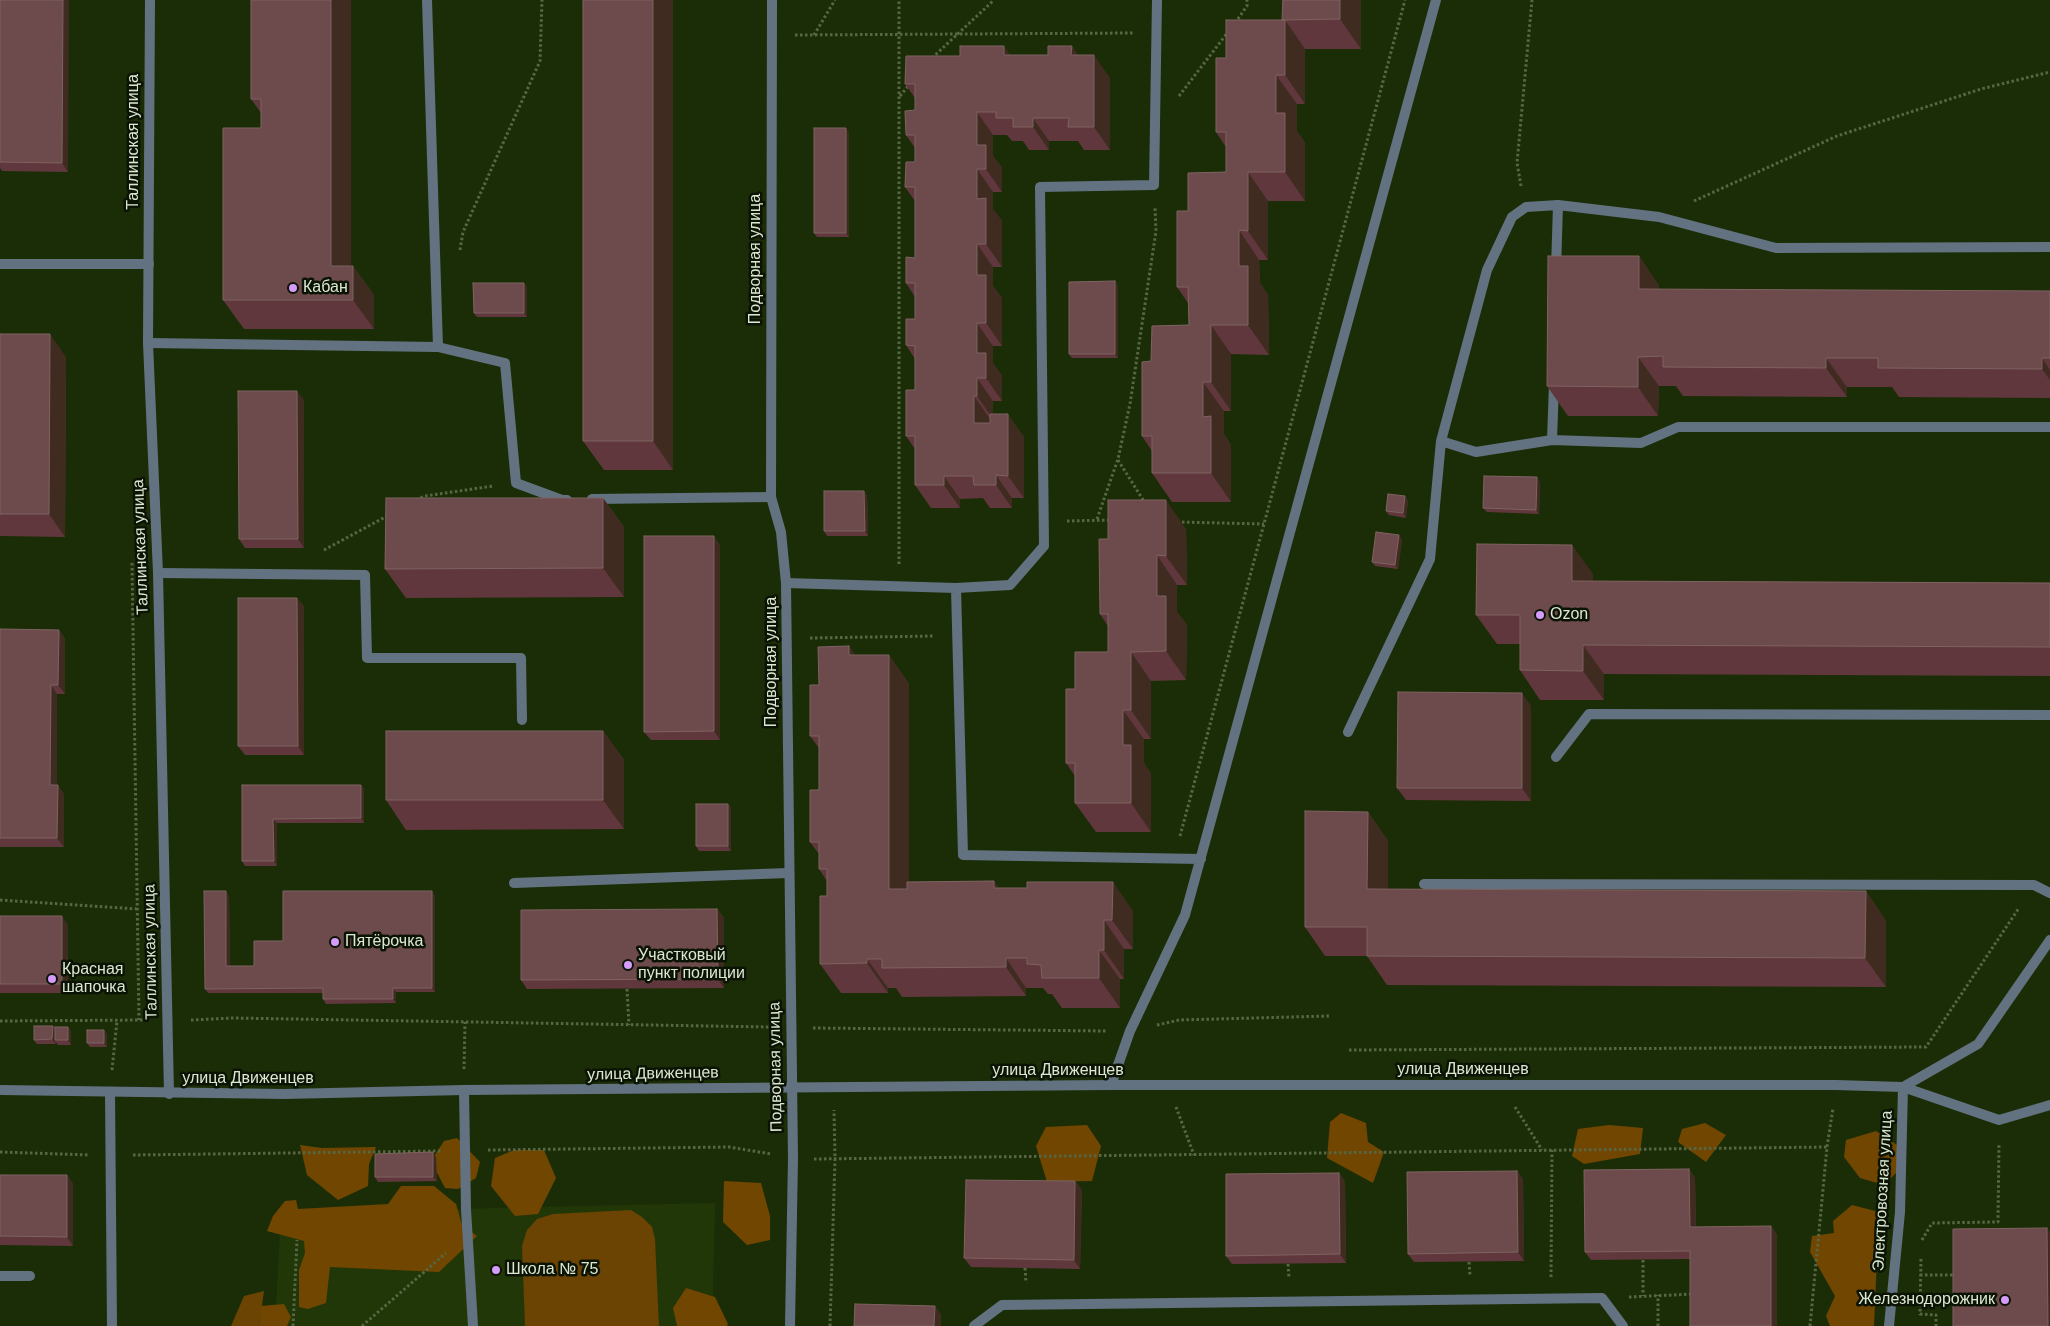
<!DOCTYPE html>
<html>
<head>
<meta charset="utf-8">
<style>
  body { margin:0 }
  canvas { display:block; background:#1b2d06 }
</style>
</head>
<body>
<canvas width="2050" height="1326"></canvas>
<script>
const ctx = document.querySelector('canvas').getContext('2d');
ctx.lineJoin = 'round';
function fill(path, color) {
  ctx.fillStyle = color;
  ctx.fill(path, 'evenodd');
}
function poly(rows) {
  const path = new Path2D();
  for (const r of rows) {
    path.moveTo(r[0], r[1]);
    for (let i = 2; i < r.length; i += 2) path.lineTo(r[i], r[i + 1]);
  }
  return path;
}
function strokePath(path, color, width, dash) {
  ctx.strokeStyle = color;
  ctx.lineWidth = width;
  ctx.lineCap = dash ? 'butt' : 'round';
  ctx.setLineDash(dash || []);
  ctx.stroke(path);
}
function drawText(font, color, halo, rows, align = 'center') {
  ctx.font = font + ' Arial,sans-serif';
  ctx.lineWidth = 5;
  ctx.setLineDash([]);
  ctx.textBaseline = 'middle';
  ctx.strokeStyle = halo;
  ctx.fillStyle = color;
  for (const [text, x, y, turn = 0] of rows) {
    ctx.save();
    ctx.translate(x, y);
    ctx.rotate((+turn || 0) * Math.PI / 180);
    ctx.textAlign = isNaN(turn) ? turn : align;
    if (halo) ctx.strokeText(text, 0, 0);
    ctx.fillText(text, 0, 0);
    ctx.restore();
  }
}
fill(poly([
  [715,1203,712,1326,275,1326,281,1213]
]), '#223707');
fill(poly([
  [631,1210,642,1217,652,1227,655,1239,659,1326,525,1326,522,1246,527,1230,537,1219,553,1214],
  [264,1291,259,1326,231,1326,244,1296]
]), '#6b4302');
fill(poly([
  [1341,1113,1366,1123,1368,1142,1384,1152,1373,1183,1327,1158,1330,1122],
  [1705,1123,1726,1135,1706,1162,1678,1142,1682,1129],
  [1087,1125,1101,1146,1092,1181,1047,1182,1036,1146,1046,1127],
  [1609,1125,1643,1128,1640,1154,1584,1164,1572,1156,1578,1129],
  [1876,1131,1900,1147,1901,1168,1884,1185,1860,1178,1844,1157,1846,1140],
  [457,1138,480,1162,476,1178,458,1189,445,1188,431,1161,444,1141],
  [300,1145,322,1148,376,1147,369,1164,368,1186,338,1200,307,1175],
  [514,1150,544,1150,556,1178,538,1214,515,1216,491,1186,495,1158],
  [724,1181,761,1183,770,1216,770,1240,747,1245,723,1222],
  [401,1186,434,1186,456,1204,462,1225,477,1236,439,1272,330,1267,326,1303,308,1309,299,1307,299,1270,305,1253,304,1241,267,1231,273,1216,285,1201,296,1200,298,1209,388,1204],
  [1852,1205,1879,1212,1874,1326,1830,1326,1826,1316,1835,1296,1810,1252,1812,1236,1834,1233,1833,1221],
  [686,1288,715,1297,728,1324,727,1326,677,1326,673,1308],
  [284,1304,291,1317,287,1326,259,1326,261,1306]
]), '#704601');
strokePath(poly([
  [1235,23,1247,6,1247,0],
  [795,35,1133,33],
  [814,35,835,0],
  [932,58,994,0],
  [900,96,909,85],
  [1179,96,1228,32],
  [1521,186,1517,163,1532,0],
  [1694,201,1837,136,1981,89,2050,72],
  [460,250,463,232,540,61,542,0],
  [1118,460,1145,503],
  [416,500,425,496,493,486],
  [1097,519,1118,459,1130,404,1156,231,1155,208],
  [1067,521,1111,520],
  [1177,522,1264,524],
  [324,550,389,515],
  [132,563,139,1020],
  [899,564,899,0],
  [810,638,934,636],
  [1180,836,1405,0],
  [0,900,137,909],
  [627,989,629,1025],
  [191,1020,233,1018,769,1027],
  [0,1021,144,1020],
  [1157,1025,1179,1020,1329,1016],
  [813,1028,1107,1031],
  [1349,1050,1926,1047,2019,908],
  [464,1069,465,1022],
  [112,1070,117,1021],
  [1176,1107,1194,1155],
  [1515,1107,1542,1150],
  [488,1150,729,1147,771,1154],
  [0,1152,89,1155],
  [133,1155,442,1151],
  [814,1159,1827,1147],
  [1922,1240,1932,1223,1998,1222,1999,1143],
  [1921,1259,1920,1314,1936,1315,1936,1326],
  [1643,1260,1643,1296],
  [1469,1262,1470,1276],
  [1288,1264,1289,1278],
  [1025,1268,1026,1283],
  [1920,1275,1957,1275],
  [1551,1277,1552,1150],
  [1629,1297,1693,1294],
  [293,1326,297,1240],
  [362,1326,446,1253],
  [830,1326,835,1159,834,1110],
  [1658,1326,1658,1295],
  [1810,1326,1827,1147,1833,1108]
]), '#576745', 3, [2.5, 2.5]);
strokePath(poly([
  [427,0,438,347],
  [0,264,149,264],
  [1556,269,1558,205],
  [148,343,438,347,505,363,516,483,562,500,567,500],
  [1552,440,1554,384],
  [1441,441,1476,452,1552,440,1641,443,1678,427,2050,427],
  [592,499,771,497],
  [158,573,365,575,367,658,521,658,522,720],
  [786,583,956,588,1010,585,1044,546,1040,187,1154,185,1157,0],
  [956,588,963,855,1201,859],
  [1348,732,1430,559,1441,441,1487,270,1512,217,1526,207,1558,205,1659,217,1776,248,2050,247],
  [1556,757,1589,714,2050,715],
  [514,883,788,873],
  [1424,884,2034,885,2050,893],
  [1111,1085,1130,1031,1185,915,1436,0],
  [1903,1087,1999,1120,2050,1105],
  [464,1090,466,1209,473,1326],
  [0,1276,30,1276],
  [974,1326,1002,1305,1602,1298,1623,1326]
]), '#637281', 10);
strokePath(poly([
  [150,0,148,343,158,573,169,1094],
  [772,0,771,497,781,532,786,583,793,1158,790,1326],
  [1903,1087,1978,1044,2050,940],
  [110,1092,112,1326]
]), '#637281', 10);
strokePath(poly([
  [0,1090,284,1094,464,1090,1111,1085,1836,1085,1903,1087,1900,1212,1889,1326]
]), '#637281', 10);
fill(poly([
  [0,0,68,172,2,171,0,168],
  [351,0,351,266,353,266,374,295,374,329,244,329,223,300,261,128,261,113,251,99],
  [583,0,673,470,604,470,583,441],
  [1282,0,1361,0,1361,49,1305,49,1305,104,1297,104,1297,131,1305,143,1305,201,1268,201,1268,260,1259,260,1260,283,1268,295,1269,355,1231,354,1231,411,1224,411,1224,434,1231,445,1231,502,1172,502,1152,473,1152,451,1142,436,1151,361,1189,325,1188,303,1177,287,1188,211,1226,172,1226,147,1216,132,1226,58,1283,20],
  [1011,55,1078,55,1110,78,1110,150,1084,150,1078,141,1049,141,1049,150,1029,150,1023,141,1012,141,1007,135,993,135,993,156,1002,168,1002,192,993,192,993,209,1002,221,1002,267,993,267,993,286,1002,298,1002,346,993,346,993,363,1002,376,1002,401,993,401,993,414,1024,437,1024,498,1012,498,1012,508,990,508,983,498,960,499,960,508,931,508,915,485,915,449,906,436,915,390,915,359,906,345,915,319,915,297,906,283,915,258,915,201,905,187,915,162,915,148,906,135,915,110,915,98,905,84],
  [849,133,849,237,817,237,814,233],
  [1639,256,1659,286,1659,290,2050,291,2050,398,1899,397,1892,387,1847,387,1847,397,1683,396,1676,386,1659,386,1658,416,1568,416,1547,386],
  [1115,281,1118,286,1118,358,1072,358,1069,354],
  [527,287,527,317,477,317,474,313],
  [0,334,66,357,65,537,0,536],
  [304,400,304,548,245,548,239,539],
  [1540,482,1539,514,1487,512,1483,508],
  [864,491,867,496,868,536,827,536,824,531],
  [603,498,624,527,624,597,406,598,385,569],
  [1408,500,1406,518,1389,515,1386,511],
  [1186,529,1187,585,1177,585,1177,612,1187,625,1186,680,1151,681,1151,739,1144,739,1144,763,1151,774,1151,832,1096,832,1075,803,1075,776,1066,763,1075,689,1108,652,1108,626,1100,614,1108,539],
  [1399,535,1402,540,1398,569,1375,566,1372,562],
  [720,545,720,740,651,740,644,732],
  [1593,574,1592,581,2050,583,2050,676,1604,674,1604,700,1540,700,1520,670,1520,644,1497,644,1476,615],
  [304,606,304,755,245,755,238,746],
  [0,629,59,630,65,639,65,694,57,694,57,785,64,794,64,847,0,847],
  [849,646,855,655,889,655,909,684,909,882,994,881,998,888,1133,911,1133,949,1124,949,1124,979,1120,979,1120,1008,1062,1008,1052,994,1048,994,1043,988,1026,988,1026,996,902,997,896,988,888,988,888,993,841,993,820,964,827,896,827,881,819,869,819,854,810,842,819,790,819,748,810,736,819,685],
  [1531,706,1531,801,1406,800,1397,788],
  [603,731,624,760,624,829,406,830,386,800],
  [242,785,361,785,364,789,364,823,277,823,277,866,245,866,242,861],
  [728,804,731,808,731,851,699,851,696,846],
  [1368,812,1388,841,1388,889,1866,891,1886,921,1886,987,1387,985,1367,956,1325,956,1305,927],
  [435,895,435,992,396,992,396,1003,326,1004,323,999,323,993,208,993,205,989,229,896,230,966,254,966,283,941],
  [717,909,724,918,724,988,527,989,521,980],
  [0,916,68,925,68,993,0,993],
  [68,1027,71,1032,71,1045,58,1045,56,1042,56,1044,37,1044,34,1040,55,1030],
  [107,1034,107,1047,90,1047,87,1043],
  [436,1157,437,1181,378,1182,375,1177],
  [1689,1169,1695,1178,1696,1227,1771,1226,1777,1235,1777,1326,1690,1326,1690,1259,1591,1260,1585,1252],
  [1517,1171,1523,1179,1524,1261,1414,1262,1408,1254],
  [1339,1173,1345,1182,1346,1263,1232,1264,1226,1256],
  [0,1175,67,1175,73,1184,73,1246,0,1245],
  [1075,1181,1082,1190,1080,1269,971,1267,964,1258]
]), '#60373c');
fill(poly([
  [63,0,69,0,68,172,62,163],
  [331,0,351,0,351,295,331,266],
  [653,0,673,0,673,470,653,441],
  [1340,0,1361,0,1361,49,1340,19],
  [1285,20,1305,49,1305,104,1285,75],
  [1004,46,1020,69,1004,55],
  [1072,46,1088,69,1071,55],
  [1094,55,1110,78,1110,150,1094,127],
  [1276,75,1297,104,1297,131,1305,143,1305,201,1285,172,1276,113],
  [977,112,993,135,993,156,1002,168,1002,192,986,169,977,145],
  [1033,118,1049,141,1049,150,1033,127],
  [846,128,849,133,849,237,846,233],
  [977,169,993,192,993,209,1002,221,1002,267,986,244,977,199],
  [1248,172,1268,201,1268,260,1248,231],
  [1239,230,1259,260,1260,283,1268,295,1269,355,1248,325,1239,266],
  [977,244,993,267,993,286,1002,298,1002,346,986,323,977,275],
  [1639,256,1659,286,1659,319,1639,289],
  [353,266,374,295,374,329,353,300],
  [1115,281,1118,286,1118,358,1115,354],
  [524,283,527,287,527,317,524,313],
  [977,323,993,346,993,363,1002,376,1002,401,986,378,977,353],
  [1211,325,1231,354,1231,411,1211,382],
  [50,334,66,357,65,537,49,514],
  [1638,357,1659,386,1658,416,1638,387],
  [1826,358,1847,387,1847,397,1826,368],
  [2042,358,2050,370,2050,380,2042,369],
  [977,378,993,401,993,419,977,396],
  [1203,382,1224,411,1224,434,1231,445,1231,502,1211,473,1203,417],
  [297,391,304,400,304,548,298,539],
  [974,396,990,419,990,446,974,423],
  [1008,414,1024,437,1024,498,1008,476],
  [996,475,1012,498,1012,508,996,485],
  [944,476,960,499,960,508,944,485],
  [1537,477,1540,482,1539,514,1536,510],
  [864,491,867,496,868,536,865,531],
  [1405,496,1408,500,1406,518,1403,513],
  [603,498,624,527,624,597,603,568],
  [1166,500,1186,529,1187,585,1166,556],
  [1399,535,1402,540,1398,569,1395,565],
  [714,536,720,545,720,740,714,731],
  [1572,545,1593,574,1592,610,1572,581],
  [1157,555,1177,585,1177,612,1187,625,1186,680,1166,651,1157,596],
  [297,598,304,606,304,755,298,746],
  [59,630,65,639,65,694,58,685],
  [1583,645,1604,674,1604,700,1583,671],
  [849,646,870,676,849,655],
  [1131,652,1151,681,1151,739,1131,710],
  [889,655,909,684,909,918,889,889],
  [51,685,57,694,57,794,50,785],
  [1522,693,1531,706,1531,801,1522,788],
  [1123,710,1144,739,1144,763,1151,774,1151,832,1131,803,1123,745],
  [603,731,624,760,624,829,603,800],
  [58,785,64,794,64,847,57,838],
  [361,785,364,789,364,823,361,818],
  [728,804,731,808,731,851,728,846],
  [1368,812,1388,841,1388,918,1367,889],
  [273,819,277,823,277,866,274,861],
  [994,881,1014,911,994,888],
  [1113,882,1133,911,1133,949,1112,920],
  [226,891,229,896,230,971,226,966],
  [432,891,435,895,435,992,432,988],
  [1866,891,1886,921,1886,987,1865,958],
  [717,909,724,918,724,988,718,979],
  [62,916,68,925,68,993,62,984],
  [1104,920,1124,949,1124,979,1104,950],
  [1099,950,1120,979,1120,1008,1099,978],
  [1006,958,1026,988,1026,996,1006,967],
  [867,959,888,988,888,993,867,963],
  [393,988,396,992,396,1003,393,999],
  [53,1026,56,1031,55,1040,56,1044,52,1039],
  [68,1027,71,1032,71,1045,68,1040],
  [104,1030,107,1034,107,1047,104,1043],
  [433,1152,436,1157,437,1181,433,1177],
  [1689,1169,1695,1178,1696,1236,1690,1227],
  [1517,1171,1523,1179,1524,1261,1518,1252],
  [1339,1173,1345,1182,1346,1263,1340,1254],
  [67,1175,73,1184,73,1246,67,1237],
  [1075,1181,1082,1190,1080,1269,1074,1260],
  [1771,1226,1777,1235,1777,1326,1771,1326],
  [2047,1228,2050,1232,2050,1326,2048,1326],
  [935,1306,941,1314,941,1326,934,1326]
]), '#3f2b20');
const building = poly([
  [0,0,63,0,62,163,0,162,0,0],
  [251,0,331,0,331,266,353,266,353,300,223,300,223,128,261,128,261,99,251,99,251,0],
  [583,0,653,0,653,441,583,441,583,0],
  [1283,0,1340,0,1340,19,1282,20,1283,0],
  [1226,20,1285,20,1285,75,1276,75,1276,113,1285,113,1285,172,1248,172,1248,231,1239,230,1239,266,1248,266,1248,325,1211,325,1211,382,1203,382,1203,417,1211,416,1211,473,1152,473,1152,436,1142,436,1142,362,1151,361,1152,326,1189,325,1188,287,1177,287,1177,211,1188,211,1188,173,1226,172,1226,132,1216,132,1216,58,1226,58,1226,20],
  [960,46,1004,46,1004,55,1048,55,1048,46,1072,46,1071,55,1094,55,1094,127,1068,127,1069,118,1033,118,1033,127,1013,127,1013,118,996,118,996,112,977,112,977,145,986,145,986,169,977,169,977,199,986,198,986,244,977,244,977,275,986,275,986,323,977,323,977,353,986,353,986,378,977,378,977,396,974,396,974,423,990,423,990,414,1008,414,1008,476,996,475,996,485,974,485,973,476,944,476,944,485,915,485,915,436,906,436,906,390,915,390,915,346,906,345,906,319,915,319,915,283,906,283,906,257,915,258,915,187,905,187,906,162,915,162,915,135,906,135,905,111,915,110,915,84,905,84,906,56,960,56,960,46],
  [814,128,846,128,846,233,814,233,814,128],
  [1548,256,1639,256,1639,289,2050,291,2050,358,2042,358,2042,369,1878,368,1878,358,1826,358,1826,368,1663,367,1663,356,1638,357,1638,387,1547,386,1548,256],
  [1115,281,1115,354,1069,354,1069,282,1115,281],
  [473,283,524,283,524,313,474,313,473,283],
  [0,334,50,334,49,514,0,514,0,334],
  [238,391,297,391,298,539,239,539,238,391],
  [1484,476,1537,477,1536,510,1483,508,1484,476],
  [824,491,864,491,865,531,824,531,824,491],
  [1388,494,1405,496,1403,513,1386,511,1388,494],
  [386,498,603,498,603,568,385,569,386,498],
  [1108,500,1166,500,1166,556,1157,555,1157,596,1166,596,1166,651,1131,652,1131,710,1123,710,1123,745,1131,745,1131,803,1075,803,1075,763,1066,763,1066,689,1075,689,1075,652,1108,652,1108,614,1100,614,1099,539,1108,539,1108,500],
  [1376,532,1399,535,1395,565,1372,562,1376,532],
  [644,536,714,536,714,731,644,732,644,536],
  [1477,544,1572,545,1572,581,2050,583,2050,647,1583,645,1583,671,1520,670,1520,615,1476,615,1477,544],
  [238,598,297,598,298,746,238,746,238,598],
  [0,629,59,630,58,685,51,685,50,785,58,785,57,838,0,838,0,629],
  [849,646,849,655,889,655,889,889,907,889,907,882,994,881,994,888,1027,888,1027,882,1113,882,1112,920,1104,920,1104,950,1099,950,1099,978,1042,978,1041,965,1027,964,1027,958,1006,958,1006,967,882,968,882,959,867,959,867,963,820,964,820,896,827,896,827,869,819,869,819,842,810,842,810,790,819,790,819,736,810,736,810,685,819,685,818,647,849,646],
  [1398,692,1522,693,1522,788,1397,788,1398,692],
  [386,731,603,731,603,800,386,800,386,731],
  [242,785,361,785,361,818,273,819,274,861,242,861,242,785],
  [696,804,728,804,728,846,696,846,696,804],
  [1305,811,1368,812,1367,889,1866,891,1865,958,1367,956,1367,927,1305,927,1305,811],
  [204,891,226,891,226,966,254,966,254,941,283,941,283,891,432,891,432,988,393,988,393,999,323,999,323,988,205,989,204,891],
  [717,909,718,979,521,980,521,910,717,909],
  [0,916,62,916,62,984,0,984,0,916],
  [34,1026,53,1026,52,1039,34,1040,34,1026],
  [55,1027,68,1027,68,1040,55,1040,55,1027],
  [87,1030,104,1030,104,1043,87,1043,87,1030],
  [433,1152,433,1177,375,1177,375,1154,433,1152],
  [1689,1169,1690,1227,1771,1226,1771,1326,1690,1326,1690,1251,1585,1252,1584,1170,1689,1169],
  [1517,1171,1518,1252,1408,1254,1407,1172,1517,1171],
  [1339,1173,1340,1254,1226,1256,1226,1174,1339,1173],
  [0,1175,67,1175,67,1237,0,1236,0,1175],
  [966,1180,1075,1181,1074,1260,964,1258,966,1180],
  [2047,1228,2048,1326,1953,1326,1953,1229,2047,1228],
  [855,1304,935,1306,934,1326,854,1326,855,1304]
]);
fill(building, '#6d4a4c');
strokePath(building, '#7f6361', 1);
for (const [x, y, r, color] of [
  [293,288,5,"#d59cfb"],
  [1540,615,5,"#d59cfb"],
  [335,942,5,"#d59cfb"],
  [628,965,5,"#d59cfb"],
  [52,979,5,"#d59cfb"],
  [496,1270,5,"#d59cfb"],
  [2005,1300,5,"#d59cfb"]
]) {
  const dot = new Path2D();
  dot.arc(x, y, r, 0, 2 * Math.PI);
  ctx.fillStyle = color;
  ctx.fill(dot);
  strokePath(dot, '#0b1304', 2);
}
drawText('16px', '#dbe7d0', '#0b1304', [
  ["Таллинская улица",134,142,-90],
  ["Подворная улица",756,259,-90],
  ["Таллинская улица",141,547,-92],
  ["Подворная улица",772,662,-90],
  ["Таллинская улица",151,952,-91],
  ["Подворная улица",776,1067,-91],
  ["улица Движенцев",1463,1070],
  ["улица Движенцев",1058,1071],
  ["улица Движенцев",653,1074,-1],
  ["улица Движенцев",248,1079],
  ["Электровозная улица",1883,1191,-87]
]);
drawText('16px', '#dbe7d0', '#0b1304', [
  ["Кабан",303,288],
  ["Ozon",1550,615],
  ["Пятёрочка",345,942],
  ["Участковый",638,956],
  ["пункт полиции",638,974],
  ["Красная",62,970],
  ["шапочка",62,988],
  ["Школа № 75",506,1270],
  ["Железнодорожник",1995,1300,"right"]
], 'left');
</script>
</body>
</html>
